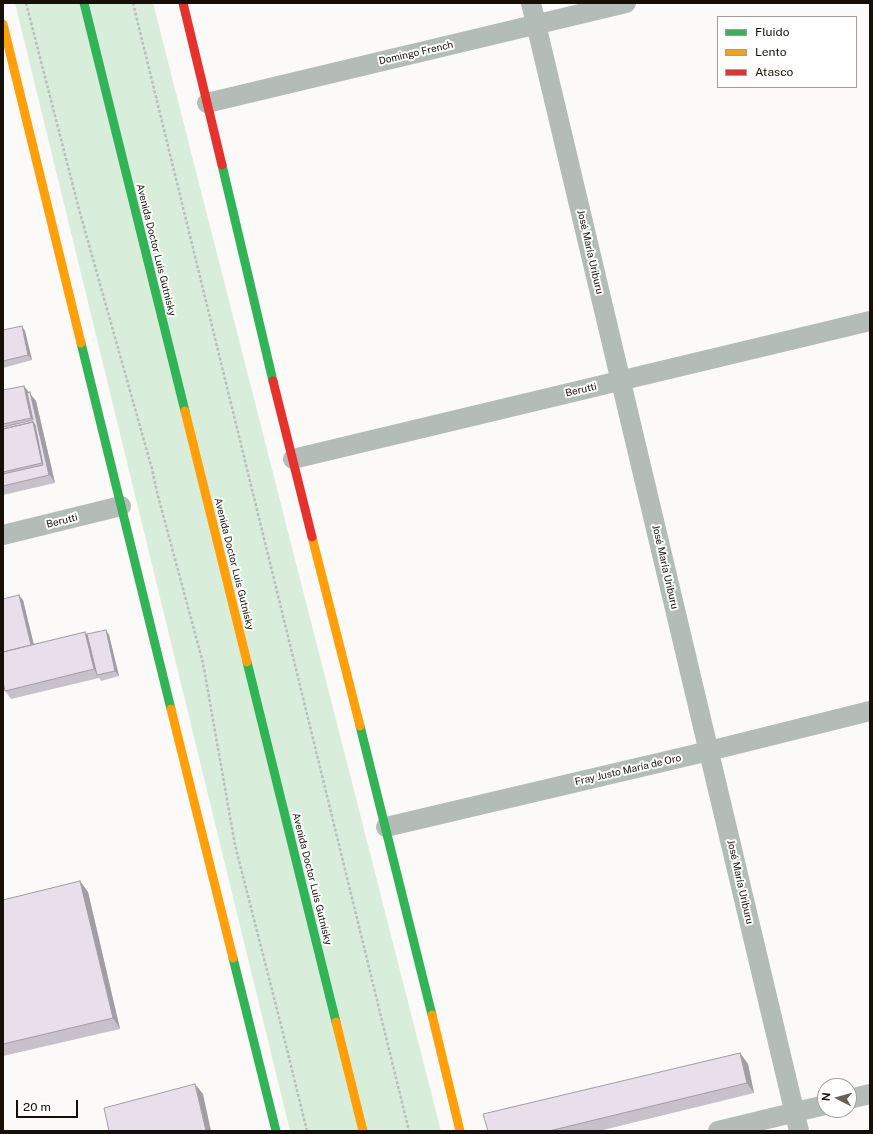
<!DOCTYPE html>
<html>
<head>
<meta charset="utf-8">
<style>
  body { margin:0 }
  #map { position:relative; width:873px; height:1134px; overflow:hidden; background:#fcfaf8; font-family:"Public Sans",sans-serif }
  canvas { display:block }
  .frame { position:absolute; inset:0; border:4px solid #150f07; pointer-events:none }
  .legend { position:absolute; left:717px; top:16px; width:140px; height:72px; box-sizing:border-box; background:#fff; border:1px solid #a19f9c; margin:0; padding:5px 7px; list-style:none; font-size:12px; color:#150f07 }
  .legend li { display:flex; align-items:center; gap:8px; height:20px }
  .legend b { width:20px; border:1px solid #a19f9c }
  .north { position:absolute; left:817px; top:1078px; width:40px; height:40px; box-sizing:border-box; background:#fff; border:1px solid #a19f9c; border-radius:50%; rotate:276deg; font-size:11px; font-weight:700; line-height:16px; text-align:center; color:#150f07 }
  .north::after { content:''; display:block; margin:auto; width:14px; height:18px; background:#66615b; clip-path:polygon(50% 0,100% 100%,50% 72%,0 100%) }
  .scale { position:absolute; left:16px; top:1100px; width:62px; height:18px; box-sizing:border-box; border:2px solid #150f07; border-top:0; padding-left:5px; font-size:12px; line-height:14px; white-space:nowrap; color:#150f07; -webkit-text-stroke:3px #fff; paint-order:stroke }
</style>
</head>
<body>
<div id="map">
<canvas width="873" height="1134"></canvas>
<div class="frame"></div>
<ul class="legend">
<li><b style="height:5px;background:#30b455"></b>Fluido</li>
<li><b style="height:5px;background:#ff9f0a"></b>Lento</li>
<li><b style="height:5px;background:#e5322d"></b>Atasco</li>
</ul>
<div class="north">N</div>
<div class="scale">20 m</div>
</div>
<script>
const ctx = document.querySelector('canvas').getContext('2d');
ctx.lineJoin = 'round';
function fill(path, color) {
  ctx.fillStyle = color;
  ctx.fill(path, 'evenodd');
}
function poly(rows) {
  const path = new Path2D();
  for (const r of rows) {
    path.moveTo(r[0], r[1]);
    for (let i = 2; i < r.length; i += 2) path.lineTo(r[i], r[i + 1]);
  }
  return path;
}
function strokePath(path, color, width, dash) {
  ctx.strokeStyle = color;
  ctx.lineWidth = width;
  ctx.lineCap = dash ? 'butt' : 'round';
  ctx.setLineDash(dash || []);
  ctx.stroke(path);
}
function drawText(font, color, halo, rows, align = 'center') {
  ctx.font = font + ' "Public Sans",sans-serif';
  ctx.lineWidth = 4;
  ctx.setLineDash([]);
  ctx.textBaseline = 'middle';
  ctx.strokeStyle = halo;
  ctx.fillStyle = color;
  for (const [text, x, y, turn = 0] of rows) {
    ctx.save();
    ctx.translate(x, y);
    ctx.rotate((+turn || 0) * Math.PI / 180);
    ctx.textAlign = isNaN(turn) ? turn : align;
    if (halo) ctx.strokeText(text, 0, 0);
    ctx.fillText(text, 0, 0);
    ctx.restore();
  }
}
fill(poly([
  [15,3,153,3,441,1131,290,1131]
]), '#d8eeda');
strokePath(poly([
  [26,3,80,213,152,469,158,496,203,663,235,845,282,1029,307,1131],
  [133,3,409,1131]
]), '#bbbebc', 2.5, [3, 2]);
strokePath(poly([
  [531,3,799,1131],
  [207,103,626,3],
  [293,459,870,321],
  [3,535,121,506],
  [386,827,709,751,870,711],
  [849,1099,870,1094],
  [718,1131,825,1105]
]), '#b4bcb7', 20);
strokePath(poly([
  [84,3,185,411],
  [222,165,273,381],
  [81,343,171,709],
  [247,662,336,1022],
  [360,726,432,1015],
  [233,958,276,1131]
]), '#30b455', 9);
strokePath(poly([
  [3,24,81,343],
  [185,411,247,662],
  [312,537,360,726],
  [171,709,233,958],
  [432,1015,460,1131],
  [336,1022,363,1131]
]), '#ff9f0a', 9);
strokePath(poly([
  [183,3,222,165],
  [273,381,312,537]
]), '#e5322d', 9);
fill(poly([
  [3,330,25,331,32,360,3,368],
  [3,390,29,393,36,401,55,483,3,495],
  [23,600,33,644,85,632,87,634,109,635,119,676,101,681,99,678,11,699,5,691],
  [80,881,88,892,120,1029,3,1056,3,900],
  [740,1053,748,1064,754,1093,599,1131,488,1131]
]), '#c8c0ca');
fill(poly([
  [22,326,25,331,32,360,28,355],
  [24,386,36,401,55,483,42,463,33,422,38,428,31,418],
  [19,595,23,600,36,653,32,648],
  [106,630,109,635,119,676,115,671],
  [85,632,91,640,98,675,94,669],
  [80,881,88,892,120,1029,113,1018],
  [740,1053,748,1064,754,1093,747,1083],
  [195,1084,203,1094,211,1131,206,1131]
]), '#a29ca4');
const building = poly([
  [22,326,28,355,3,361,3,330,22,326],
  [24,386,31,418,3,424,3,390,24,386],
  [30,392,49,475,3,486,3,474,43,465,35,425,33,422,3,429,3,427,33,420,27,393,30,392],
  [33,422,42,463,3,472,3,429,33,422],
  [19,595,31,645,3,652,3,599,19,595],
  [106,630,115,671,97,675,87,634,106,630],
  [85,632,94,669,5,691,3,681,3,652,85,632],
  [80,881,113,1018,3,1044,3,900,80,881],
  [740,1053,747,1083,549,1131,488,1131,483,1114,740,1053],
  [195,1084,206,1131,109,1131,104,1108,195,1084]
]);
fill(building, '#e8dfeb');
strokePath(building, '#a29ca4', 1);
drawText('10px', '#150f07', '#fff', [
  ["Domingo French",416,53,-13],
  ["Avenida Doctor Luis Gutnisky",156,250,76],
  ["José María Uriburu",590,252,77],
  ["Berutti",581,390,-13],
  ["Berutti",62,521,-14],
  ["Avenida Doctor Luis Gutnisky",234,564,76],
  ["José María Uriburu",665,567,77],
  ["Fray Justo María de Oro",628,770,-13],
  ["Avenida Doctor Luis Gutnisky",312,879,76],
  ["José María Uriburu",740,882,77]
]);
</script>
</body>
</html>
